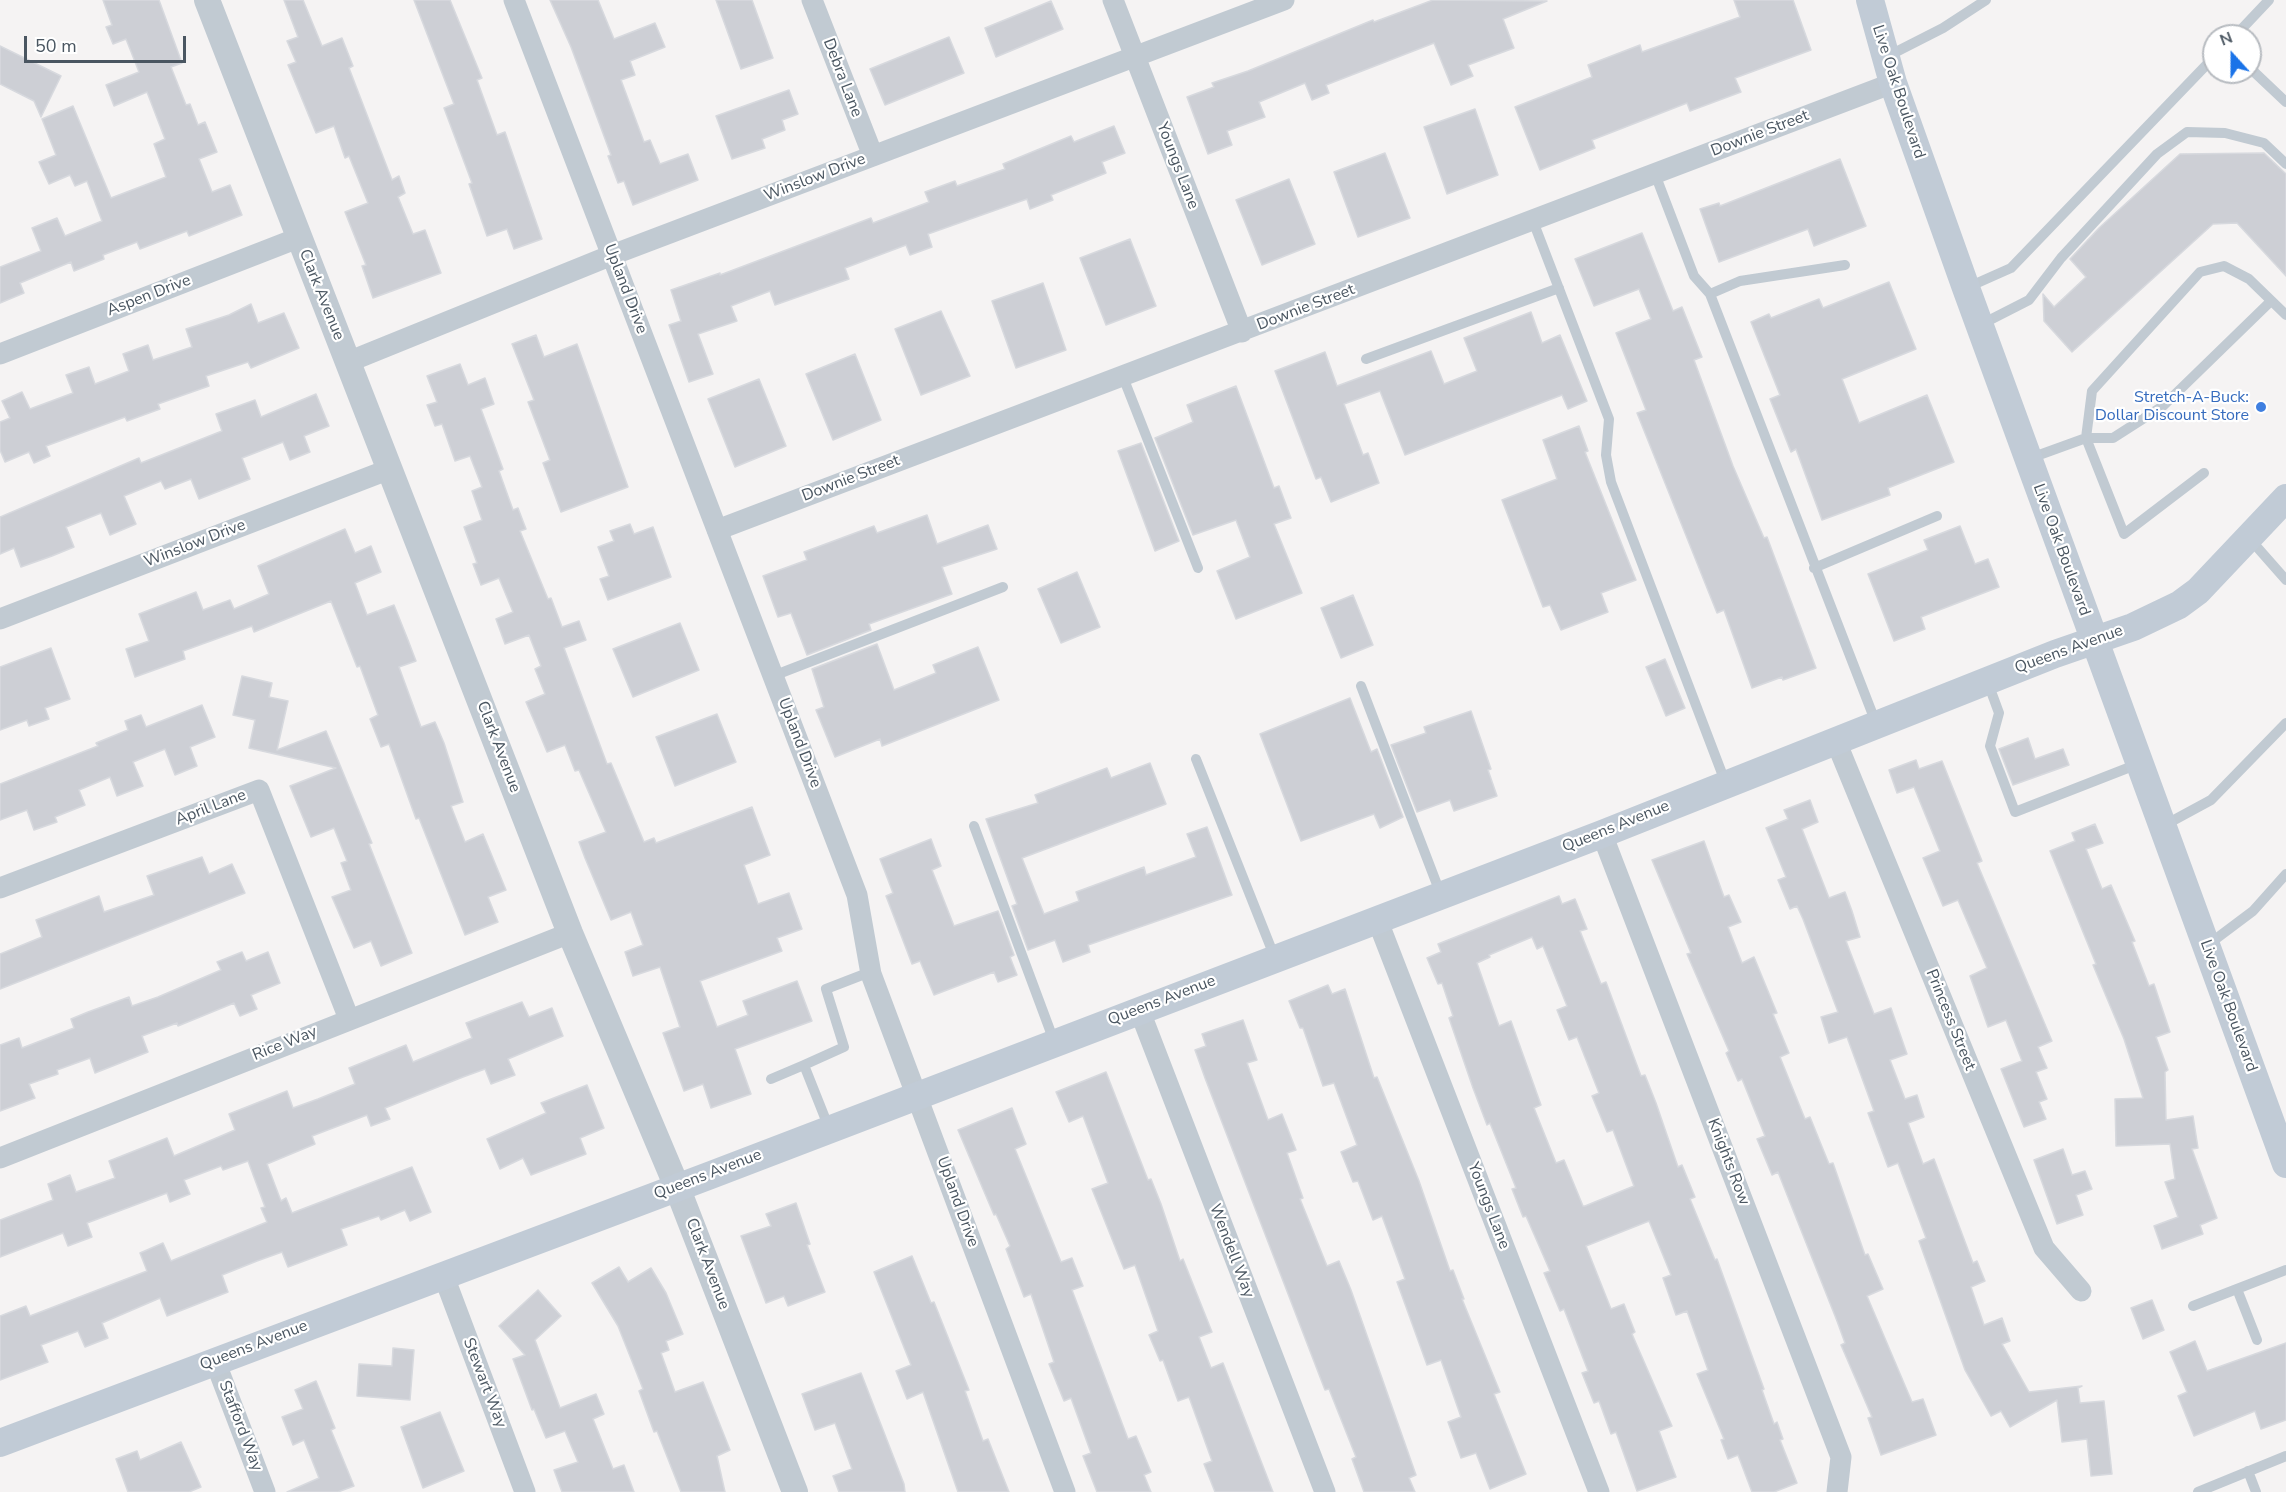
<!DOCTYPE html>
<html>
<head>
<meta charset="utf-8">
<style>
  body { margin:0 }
  #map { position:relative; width:2286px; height:1492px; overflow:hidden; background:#f5f3f3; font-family:"Nunito Sans",sans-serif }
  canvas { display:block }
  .north { position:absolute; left:2202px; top:24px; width:60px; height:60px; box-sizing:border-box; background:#fff; border:2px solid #b7bbc0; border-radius:50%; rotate:339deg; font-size:16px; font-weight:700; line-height:24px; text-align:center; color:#4a5661 }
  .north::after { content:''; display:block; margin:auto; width:21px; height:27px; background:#1a73e8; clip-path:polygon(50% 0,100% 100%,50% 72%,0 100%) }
  .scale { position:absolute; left:24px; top:36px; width:162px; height:27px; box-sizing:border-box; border:3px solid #4a5661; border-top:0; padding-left:8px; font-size:18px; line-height:21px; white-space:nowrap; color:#4a5661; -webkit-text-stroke:4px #fff; paint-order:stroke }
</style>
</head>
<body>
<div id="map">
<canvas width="2286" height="1492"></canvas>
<div class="north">N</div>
<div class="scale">50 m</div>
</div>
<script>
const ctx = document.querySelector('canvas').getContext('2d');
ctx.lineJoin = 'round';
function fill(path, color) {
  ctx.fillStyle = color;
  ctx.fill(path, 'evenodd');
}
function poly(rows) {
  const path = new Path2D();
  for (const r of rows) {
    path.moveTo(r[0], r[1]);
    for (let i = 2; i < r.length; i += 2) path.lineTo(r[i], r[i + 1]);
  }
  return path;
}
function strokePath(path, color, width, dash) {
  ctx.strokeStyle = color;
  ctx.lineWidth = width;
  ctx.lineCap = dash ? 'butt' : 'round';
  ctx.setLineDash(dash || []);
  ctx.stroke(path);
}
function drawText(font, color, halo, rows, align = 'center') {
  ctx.font = font + ' "Nunito Sans",sans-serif';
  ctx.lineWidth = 4.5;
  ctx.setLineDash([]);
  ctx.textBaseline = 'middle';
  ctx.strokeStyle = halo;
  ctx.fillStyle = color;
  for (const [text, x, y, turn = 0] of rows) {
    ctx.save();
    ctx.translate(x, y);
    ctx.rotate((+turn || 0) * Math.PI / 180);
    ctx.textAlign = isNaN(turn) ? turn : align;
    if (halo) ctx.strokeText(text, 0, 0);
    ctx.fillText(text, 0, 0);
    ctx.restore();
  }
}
const building = poly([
  [103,0,159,0,182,63,171,67,186,105,190,104,198,125,205,122,217,152,199,159,212,192,230,185,242,215,189,236,187,231,140,249,137,242,103,255,104,259,74,271,71,262,20,283,24,293,0,303,0,267,41,251,32,228,57,218,65,236,102,221,87,181,75,186,70,175,49,184,39,162,56,155,42,119,73,106,111,198,166,177,154,144,165,139,147,92,114,106,106,85,139,72,126,39,113,44,106,27,112,25,103,0],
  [284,0,303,0,322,46,342,38,353,66,349,68,392,180,399,176,405,193,398,197,413,234,425,230,441,273,373,298,362,266,366,265,345,212,368,203,349,156,345,158,334,126,316,133,288,65,296,62,287,41,298,37,284,0],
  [414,0,450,0,482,78,477,80,497,135,505,132,542,239,514,249,507,229,487,236,469,184,472,183,444,108,454,104,414,0],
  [550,0,598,0,614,39,655,23,665,47,630,61,635,75,621,80,644,142,650,140,660,164,688,154,698,180,633,205,624,181,618,183,608,156,611,155,571,47,550,0],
  [716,0,752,0,773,58,741,69,716,0],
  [1433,0,1547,1,1503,19,1514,48,1468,65,1473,76,1451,85,1434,43,1326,85,1329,93,1312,100,1305,83,1259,102,1265,117,1227,131,1232,145,1208,154,1187,97,1214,87,1212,83,1248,71,1373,20,1374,22,1433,0],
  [1734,0,1793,0,1811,50,1735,78,1741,92,1690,111,1687,103,1592,140,1595,148,1540,170,1515,107,1592,77,1588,65,1640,45,1642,52,1740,17,1734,0],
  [1051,1,1063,29,996,57,985,28,1051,1],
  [949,37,964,73,885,105,870,69,949,37],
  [0,46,61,76,41,117,34,101,0,84,0,46],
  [789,90,798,114,782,120,785,130,762,139,765,148,732,159,716,116,789,90],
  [1475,109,1498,175,1447,194,1424,127,1475,109],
  [1114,126,1125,153,1102,162,1106,173,1051,195,1053,200,1030,209,1027,199,928,234,932,247,910,255,906,245,845,268,849,279,775,305,770,291,731,306,737,321,698,334,713,374,689,382,669,325,681,321,671,290,720,273,720,275,871,218,873,223,929,202,925,192,955,181,957,186,1005,169,1003,164,1071,136,1074,142,1114,126],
  [1385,153,1410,218,1358,237,1334,172,1385,153],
  [2264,153,2286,174,2286,276,2237,223,2213,224,2072,352,2044,321,2043,294,2054,307,2086,277,2070,259,2099,228,2180,154,2264,153],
  [1840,159,1866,226,1814,246,1808,229,1719,262,1700,209,1719,203,1720,206,1840,159],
  [1289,179,1315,244,1262,265,1236,200,1289,179],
  [1642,233,1673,311,1682,307,1702,357,1694,360,1733,466,1764,538,1767,537,1816,668,1783,680,1782,677,1752,688,1724,610,1717,613,1637,413,1646,410,1616,333,1651,319,1639,289,1594,306,1575,259,1642,233],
  [1130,239,1156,306,1106,325,1080,258,1130,239],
  [1889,282,1916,349,1842,379,1859,423,1927,395,1954,462,1888,488,1890,495,1822,520,1796,449,1791,452,1770,399,1780,395,1751,322,1769,314,1771,318,1819,299,1823,308,1889,282],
  [1043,283,1066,350,1016,368,992,301,1043,283],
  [251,304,258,323,284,313,299,348,251,368,248,362,206,376,209,386,158,404,160,409,127,421,125,417,46,446,50,456,34,463,29,452,5,462,0,450,0,422,10,418,2,401,22,392,30,409,73,393,66,375,89,367,95,384,129,371,123,354,148,345,153,360,192,347,186,329,229,315,251,304],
  [941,311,970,376,921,395,895,329,941,311],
  [1531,312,1542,343,1560,335,1587,401,1568,409,1562,395,1405,455,1380,391,1344,404,1363,455,1368,453,1379,483,1331,502,1321,477,1316,479,1275,371,1325,352,1337,386,1431,351,1444,384,1477,371,1464,338,1531,312],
  [536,335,544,357,577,344,628,487,561,512,543,463,550,460,528,402,534,400,512,344,536,335],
  [855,354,881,420,833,440,806,374,855,354],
  [460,364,468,385,485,378,494,404,481,409,503,469,499,471,513,510,518,508,526,529,520,531,548,599,551,598,562,627,579,621,586,640,564,648,607,764,611,763,644,842,654,838,656,843,752,807,770,855,744,865,758,904,789,893,802,929,777,938,782,951,700,981,717,1027,748,1015,743,1001,797,981,812,1021,735,1049,751,1094,711,1108,703,1084,684,1091,663,1033,680,1027,660,967,633,976,625,952,643,945,631,912,611,920,585,858,579,842,606,832,579,770,575,771,565,745,547,752,535,723,526,702,545,694,535,669,541,666,529,635,505,644,496,619,513,612,499,578,481,585,473,564,477,563,464,527,482,520,472,491,482,487,470,456,455,461,442,424,435,426,427,405,437,402,427,376,460,364],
  [759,379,786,446,735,467,708,399,759,379],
  [1236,386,1274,488,1279,486,1291,518,1274,524,1302,593,1236,619,1217,571,1250,557,1236,520,1193,535,1155,438,1193,422,1187,405,1236,386],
  [316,394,329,426,304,436,310,452,290,460,283,442,242,458,250,479,199,499,191,479,165,489,161,481,124,496,136,524,110,535,101,513,66,527,74,547,52,556,21,567,14,548,0,554,0,517,139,458,141,463,222,431,216,414,255,400,261,417,316,394],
  [1579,426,1588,451,1585,452,1636,580,1601,593,1608,612,1561,630,1550,605,1543,607,1502,500,1557,479,1543,440,1579,426],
  [1141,443,1179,541,1155,551,1118,451,1141,443],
  [927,515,937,544,988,525,997,549,942,567,952,594,869,624,871,630,807,655,791,613,778,617,763,576,807,560,804,552,874,526,877,533,927,515],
  [630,524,634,534,653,527,671,577,608,600,600,579,609,576,598,547,614,541,610,531,630,524],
  [1960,526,1975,564,1988,559,1999,587,1921,617,1925,629,1894,641,1868,574,1928,550,1924,540,1960,526],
  [345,529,355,553,371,546,381,572,355,583,367,615,394,605,408,640,416,661,399,667,421,727,435,722,444,743,463,802,451,806,465,842,483,834,506,890,488,897,498,922,465,935,419,818,416,819,389,744,381,747,370,719,378,715,360,666,357,667,331,601,254,632,252,626,183,651,185,659,135,677,126,649,149,641,139,614,196,592,203,610,230,600,234,609,269,594,258,566,345,529],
  [1077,572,1100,627,1061,643,1038,589,1077,572],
  [1353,595,1373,645,1341,658,1321,608,1353,595],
  [680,623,699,670,633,697,613,649,680,623],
  [877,644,894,690,936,673,933,665,978,647,999,700,882,746,880,739,835,757,816,710,824,707,812,669,877,644],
  [51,648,70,699,45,708,49,719,29,726,27,720,0,730,0,667,51,648],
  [1665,659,1685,708,1666,716,1646,667,1665,659],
  [242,676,272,683,269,697,288,701,277,750,326,731,372,843,369,844,412,953,381,966,371,941,354,948,332,897,351,890,341,863,347,861,334,828,311,837,290,786,336,768,249,748,255,720,233,715,242,676],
  [1350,698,1371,752,1377,749,1403,817,1380,828,1374,814,1301,841,1260,734,1350,698],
  [202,705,215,737,190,747,197,766,175,775,165,749,133,762,143,786,117,796,110,777,79,790,85,805,55,817,57,822,34,830,27,810,0,820,0,784,98,746,96,743,128,730,125,721,141,715,146,727,202,705],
  [1471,711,1491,769,1488,770,1497,796,1454,811,1450,800,1417,812,1391,745,1426,733,1424,727,1471,711],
  [717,714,736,762,675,786,656,737,717,714],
  [2028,738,2035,759,2063,749,2069,765,2013,785,1999,749,2028,738],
  [1916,760,1919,769,1942,761,1982,861,1977,863,2052,1041,2038,1047,2047,1068,2036,1072,2047,1099,2039,1102,2046,1119,2024,1127,2001,1069,2022,1061,2006,1020,1988,1027,1970,976,1987,968,1958,900,1943,906,1923,858,1940,851,1914,787,1897,793,1889,770,1916,760],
  [1150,763,1166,804,1022,858,1044,914,1079,901,1076,892,1144,867,1146,875,1196,857,1187,834,1207,827,1232,895,1088,945,1090,952,1063,962,1055,940,1028,950,1012,906,1017,904,986,819,1038,803,1035,795,1107,768,1111,778,1150,763],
  [1810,800,1818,822,1802,829,1829,898,1845,892,1852,911,1860,937,1846,941,1874,1014,1891,1008,1907,1054,1890,1060,1905,1099,1917,1095,1924,1117,1908,1123,1923,1164,1934,1159,1973,1263,1977,1261,1985,1281,1971,1287,1984,1325,2002,1318,2010,1341,2002,1344,2029,1392,2082,1386,2078,1388,2080,1403,2104,1401,2112,1474,2091,1476,2087,1439,2062,1442,2057,1400,2010,1427,2001,1411,1991,1416,1965,1370,1919,1241,1926,1238,1898,1163,1888,1167,1868,1113,1874,1111,1847,1037,1829,1043,1821,1017,1838,1012,1803,919,1797,906,1790,909,1778,880,1786,877,1766,828,1788,819,1784,810,1810,800],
  [2095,824,2103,843,2086,849,2102,889,2111,885,2135,941,2132,942,2149,986,2154,984,2170,1032,2156,1037,2168,1070,2165,1072,2166,1120,2193,1116,2198,1148,2192,1149,2217,1218,2200,1225,2203,1234,2162,1249,2154,1226,2178,1217,2165,1182,2175,1179,2170,1144,2116,1146,2115,1099,2143,1098,2124,1039,2093,965,2096,964,2050,851,2075,841,2072,833,2095,824],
  [931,839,941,866,932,870,954,926,998,911,1014,955,1010,957,1017,975,998,982,994,972,934,995,920,961,912,964,886,896,893,893,880,859,931,839],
  [1704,841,1724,897,1729,895,1741,922,1728,927,1742,963,1754,957,1777,1013,1773,1014,1789,1053,1780,1057,1805,1119,1810,1117,1829,1164,1833,1163,1865,1255,1868,1254,1883,1289,1867,1296,1912,1402,1923,1399,1936,1435,1881,1455,1868,1418,1872,1417,1841,1345,1845,1343,1837,1321,1778,1172,1772,1175,1757,1139,1765,1136,1742,1079,1738,1081,1726,1053,1729,1051,1687,954,1691,953,1652,860,1704,841],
  [202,857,209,874,232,864,245,893,0,989,0,954,42,937,36,920,99,896,104,912,154,895,147,876,202,857],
  [1559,896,1562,904,1575,899,1587,929,1580,931,1601,984,1606,982,1641,1076,1645,1075,1656,1103,1678,1167,1682,1165,1695,1197,1690,1199,1715,1260,1717,1259,1764,1389,1762,1390,1774,1424,1777,1422,1783,1439,1780,1440,1797,1483,1774,1492,1752,1492,1738,1455,1728,1459,1721,1440,1724,1439,1697,1374,1708,1370,1687,1311,1676,1315,1663,1278,1671,1275,1649,1221,1586,1246,1611,1309,1624,1304,1635,1332,1632,1334,1672,1426,1659,1431,1676,1477,1637,1491,1616,1432,1611,1434,1599,1401,1594,1403,1582,1373,1588,1371,1564,1309,1560,1311,1544,1273,1550,1271,1526,1216,1523,1217,1512,1189,1516,1188,1490,1123,1487,1125,1473,1088,1449,1018,1453,1016,1442,983,1438,984,1427,958,1441,952,1438,944,1559,896],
  [1532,937,1537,949,1543,946,1567,1006,1557,1010,1569,1040,1577,1037,1599,1093,1592,1096,1607,1132,1613,1130,1634,1186,1585,1206,1583,1206,1564,1160,1556,1163,1534,1108,1541,1105,1511,1021,1499,1026,1477,963,1490,957,1489,955,1532,937],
  [242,952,246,961,268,952,280,983,251,995,257,1009,240,1016,234,1003,178,1026,177,1023,142,1036,148,1052,95,1073,90,1058,57,1070,58,1074,29,1084,35,1098,0,1111,0,1045,19,1038,22,1048,74,1028,71,1019,88,1012,129,997,132,1006,158,997,221,970,217,962,242,952],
  [1328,985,1332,994,1345,989,1374,1078,1377,1077,1419,1181,1450,1271,1453,1270,1464,1299,1462,1299,1500,1392,1494,1394,1526,1474,1490,1489,1476,1453,1461,1458,1448,1422,1461,1417,1441,1360,1427,1365,1397,1282,1405,1279,1382,1216,1373,1220,1358,1181,1353,1182,1341,1152,1357,1145,1334,1083,1323,1086,1303,1028,1300,1028,1289,1001,1328,985],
  [522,1002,529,1017,552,1008,563,1036,508,1059,515,1075,491,1084,485,1069,463,1077,385,1108,390,1119,371,1126,367,1115,312,1136,315,1144,267,1164,281,1201,286,1198,292,1213,412,1167,431,1212,410,1221,405,1210,381,1220,379,1216,341,1229,347,1245,288,1267,282,1252,257,1261,222,1275,228,1292,167,1316,160,1298,102,1323,108,1338,85,1347,78,1331,41,1345,48,1362,0,1380,0,1316,26,1306,30,1316,147,1271,140,1253,163,1243,171,1261,267,1222,261,1208,265,1207,248,1161,223,1170,221,1166,184,1180,190,1194,170,1202,167,1193,87,1223,92,1237,68,1246,63,1233,0,1257,0,1220,53,1200,48,1184,70,1175,76,1192,115,1178,109,1161,167,1138,174,1156,235,1130,229,1114,287,1091,293,1108,318,1099,355,1084,349,1068,406,1045,413,1062,472,1038,466,1023,522,1002],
  [1243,1020,1257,1060,1247,1063,1268,1120,1282,1114,1296,1150,1287,1153,1303,1198,1300,1199,1327,1266,1339,1261,1351,1290,1416,1475,1409,1478,1415,1492,1364,1492,1352,1459,1356,1457,1329,1389,1325,1390,1205,1078,1195,1050,1206,1046,1202,1034,1243,1020],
  [1106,1072,1148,1180,1151,1179,1161,1204,1180,1261,1183,1259,1212,1332,1199,1337,1211,1368,1223,1363,1273,1492,1215,1492,1204,1464,1212,1461,1189,1397,1178,1401,1163,1360,1160,1361,1149,1335,1158,1331,1135,1265,1124,1269,1092,1189,1108,1183,1083,1116,1069,1122,1056,1092,1106,1072],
  [587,1085,604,1128,580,1138,586,1154,531,1175,523,1158,500,1169,487,1139,546,1113,541,1103,587,1085],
  [1012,1108,1026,1144,1015,1149,1061,1262,1072,1258,1083,1286,1072,1290,1128,1439,1136,1436,1151,1472,1144,1475,1151,1492,1097,1492,1083,1456,1091,1453,1071,1398,1064,1401,1049,1364,1054,1362,1031,1294,1024,1297,1006,1249,1010,1246,996,1214,994,1215,958,1130,1012,1108],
  [2063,1149,2072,1175,2085,1171,2092,1189,2076,1195,2083,1215,2057,1224,2034,1160,2063,1149],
  [796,1203,810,1244,807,1245,825,1292,788,1306,784,1296,766,1303,741,1236,771,1226,766,1214,796,1203],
  [912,1256,931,1303,934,1302,969,1390,965,1391,983,1441,988,1439,1009,1492,958,1492,923,1392,907,1399,896,1371,911,1365,874,1272,912,1256],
  [619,1267,628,1282,651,1268,666,1293,683,1334,666,1341,669,1350,661,1353,675,1392,703,1382,730,1450,717,1456,725,1492,681,1492,657,1431,654,1432,639,1391,643,1389,618,1326,592,1283,619,1267],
  [538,1290,561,1316,535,1340,560,1408,596,1394,604,1414,593,1419,613,1469,624,1465,634,1492,562,1492,554,1470,578,1462,565,1431,546,1438,534,1409,532,1410,513,1359,525,1355,499,1326,538,1290],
  [2152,1300,2164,1330,2143,1339,2131,1308,2152,1300],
  [2195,1341,2207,1371,2286,1343,2286,1420,2261,1429,2255,1411,2194,1436,2178,1396,2187,1392,2170,1352,2195,1341],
  [393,1348,414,1350,410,1400,357,1396,359,1364,392,1366,393,1348],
  [861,1373,904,1484,905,1492,839,1492,833,1476,852,1469,835,1423,815,1430,802,1394,861,1373],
  [316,1381,335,1428,331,1430,354,1486,338,1492,287,1492,319,1478,304,1440,293,1445,282,1417,303,1409,295,1390,316,1381],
  [440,1412,464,1471,423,1488,401,1427,440,1412],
  [181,1442,201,1487,189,1492,128,1492,116,1459,137,1451,140,1460,181,1442]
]);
fill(building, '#cdcfd5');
strokePath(building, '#d7d9de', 1.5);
strokePath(poly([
  [2235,36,2269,0],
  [1888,56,1943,28,1986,0],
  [2251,69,2286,102],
  [1655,174,1694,276,1710,294,1876,723],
  [1533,221,1609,419,1606,455,1611,482,1726,784],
  [1966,288,2011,268,2214,57],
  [1710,294,1740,281,1845,265],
  [1980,325,2029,300,2061,258,2157,154,2187,132,2225,133,2264,143,2286,164],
  [1366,359,1559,288],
  [1123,377,1198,568],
  [2028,459,2086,438,2092,391,2200,272,2224,266,2249,279,2286,315],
  [2204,473,2124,534,2086,438,2113,438,2163,406,2271,301],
  [2249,538,2286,580],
  [1814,568,1937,516],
  [773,676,1003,587],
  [1988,683,1999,713,1990,746,2015,812,2138,764],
  [1361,686,1441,895],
  [1196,759,1275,958],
  [974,826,1054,1041],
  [2163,826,2211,800,2286,723],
  [2209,944,2253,911,2286,874],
  [771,1079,804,1065],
  [829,1128,804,1065,844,1047,826,989,870,972],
  [2237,1289,2257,1340],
  [2193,1306,2286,1270],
  [2248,1471,2256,1492],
  [2198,1492,2286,1456]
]), '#c1cad2', 10);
strokePath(poly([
  [514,0,857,895,871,974,1065,1492],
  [812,0,873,156],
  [1113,0,1242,332],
  [0,354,298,238],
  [348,362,612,255,1284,0],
  [717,530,1893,83],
  [0,619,390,469],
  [1835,739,2044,1248,2081,1291],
  [1602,834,1841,1457,1837,1492],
  [0,888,259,790,349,1019],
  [1377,919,1599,1492],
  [1139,1009,1325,1492],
  [0,1158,570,933],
  [443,1274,525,1492],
  [215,1361,265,1492]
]), '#c1cad2', 21);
strokePath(poly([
  [207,0,570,933,677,1187,795,1492]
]), '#c1cad2', 26);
strokePath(poly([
  [1870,0,1893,83,1966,288,2286,1164],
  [0,1443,711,1175,1602,834,2055,654,2133,627,2179,605,2198,591,2286,498]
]), '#c1cbd6', 28);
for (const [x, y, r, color] of [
  [2261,407,6,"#3f7fe0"]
]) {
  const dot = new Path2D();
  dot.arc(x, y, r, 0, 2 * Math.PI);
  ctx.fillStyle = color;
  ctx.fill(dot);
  strokePath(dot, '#fff', 2);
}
drawText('16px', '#4a5661', '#fff', [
  ["Debra Lane",842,78,69],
  ["Live Oak Boulevard",1898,92,72],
  ["Downie Street",1760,134,-21],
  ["Youngs Lane",1177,166,69],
  ["Winslow Drive",815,178,-21],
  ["Upland Drive",625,289,69],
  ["Clark Avenue",321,295,68],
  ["Aspen Drive",149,296,-21],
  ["Downie Street",1306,308,-21],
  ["Downie Street",851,479,-21],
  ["Winslow Drive",195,544,-21],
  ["Live Oak Boulevard",2061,550,70],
  ["Queens Avenue",2069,650,-20],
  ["Upland Drive",799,743,69],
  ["Clark Avenue",498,747,69],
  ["April Lane",211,808,-21],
  ["Queens Avenue",1616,827,-22],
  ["Queens Avenue",1162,1001,-21],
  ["Live Oak Boulevard",2228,1006,70],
  ["Princess Street",1950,1020,68],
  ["Rice Way",285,1044,-22],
  ["Knights Row",1728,1162,69],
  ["Queens Avenue",708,1175,-21],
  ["Upland Drive",957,1202,70],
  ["Youngs Lane",1488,1206,69],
  ["Wendell Way",1231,1251,69],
  ["Clark Avenue",707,1264,69],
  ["Queens Avenue",254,1346,-21],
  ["Stewart Way",484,1383,69],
  ["Stafford Way",240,1426,69]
]);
drawText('16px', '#366cbe', '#fff', [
  ["Stretch-A-Buck:",2249,398],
  ["Dollar Discount Store",2249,416]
], 'right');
</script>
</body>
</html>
